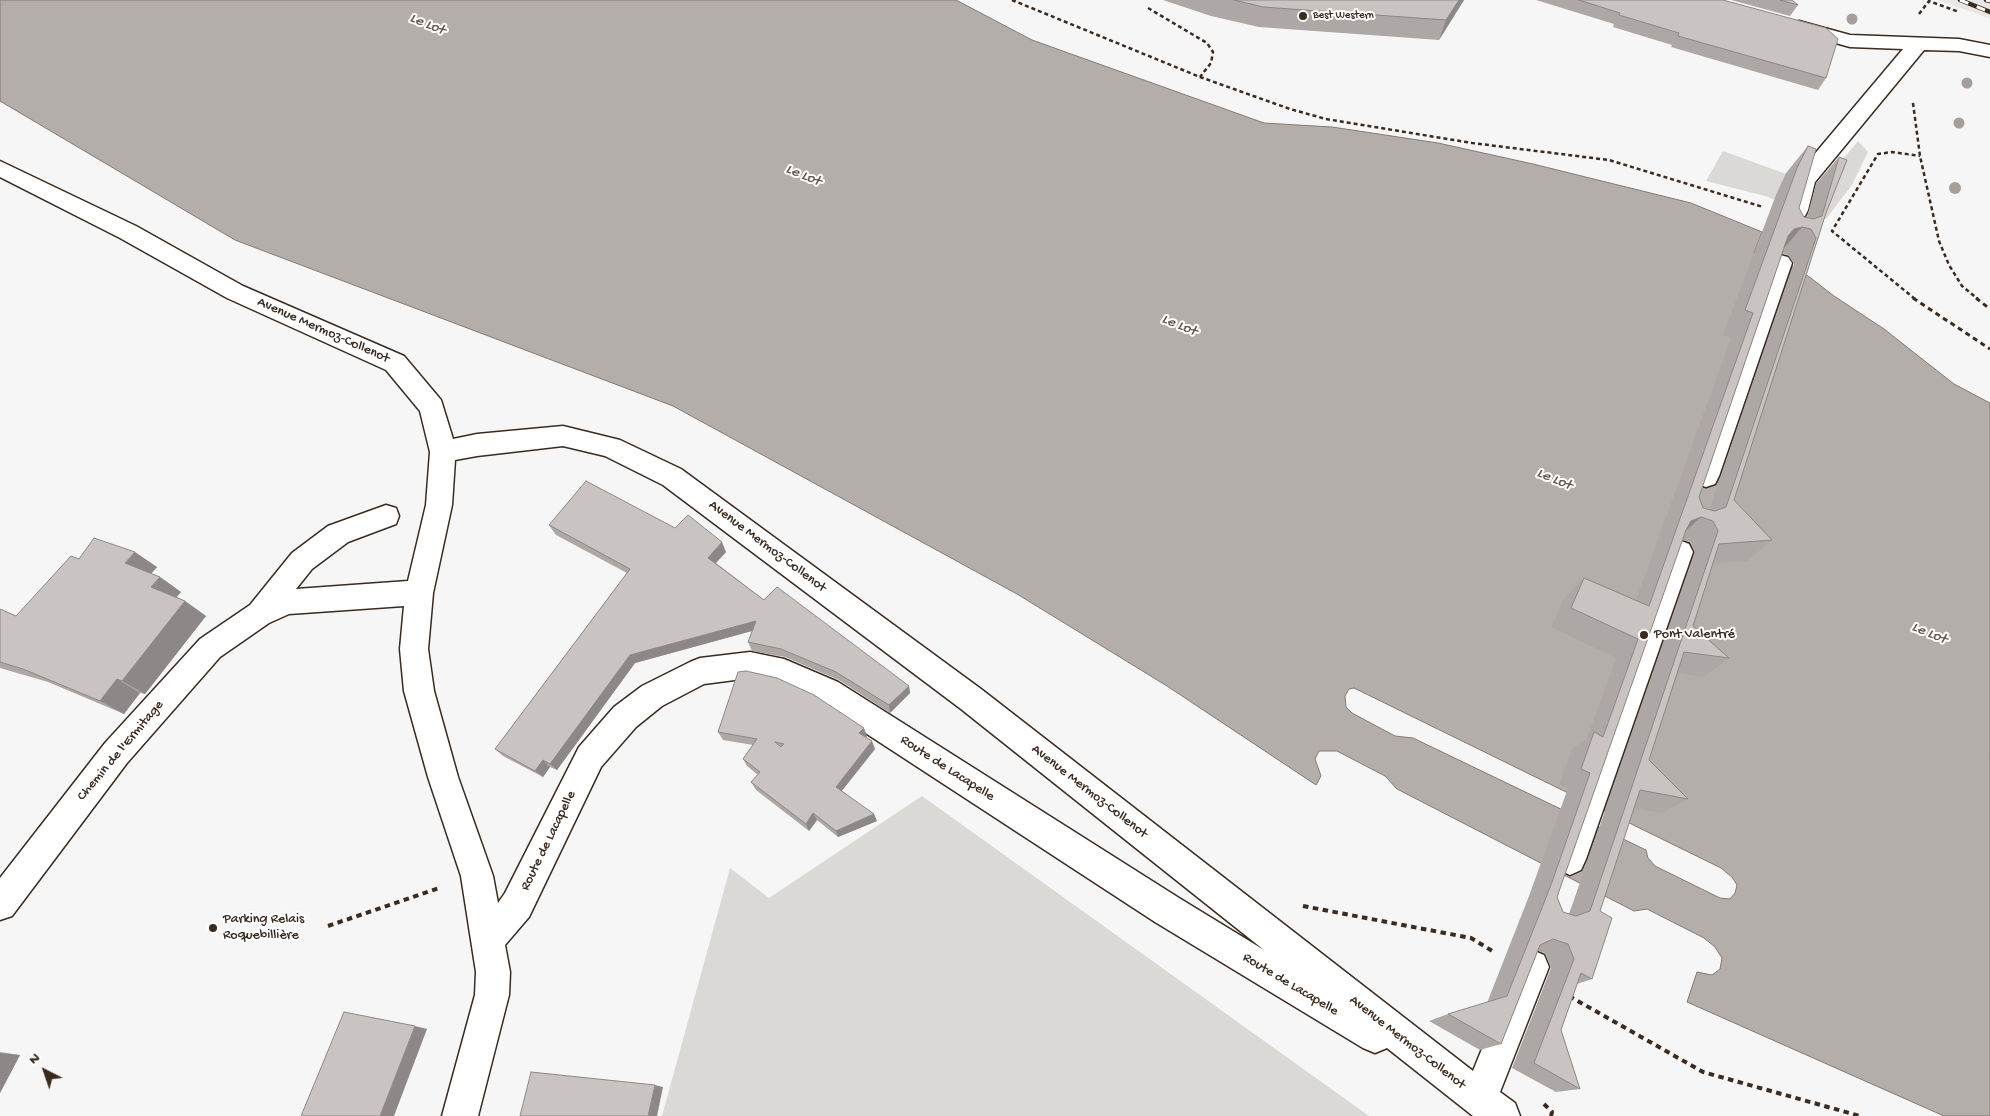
<!DOCTYPE html>
<html>
<head>
<meta charset="utf-8">
<style>
  body { margin:0 }
  #map { position:relative; width:1990px; height:1116px; overflow:hidden; background:#f7f6f6; font-family:"Gochi Hand",sans-serif }
  canvas { display:block }
  .north { position:absolute; left:20px; top:1046px; width:50px; height:50px; -webkit-text-stroke:4px #fff; paint-order:stroke; rotate:319deg; font-size:14px; font-weight:700; line-height:20px; text-align:center; color:#3b2a1e }
  .north::after { content:''; display:block; margin:auto; width:18px; height:22px; background:#3b2a1e; clip-path:polygon(50% 0,100% 100%,50% 72%,0 100%) }
</style>
</head>
<body>
<div id="map">
<canvas width="1990" height="1116"></canvas>
<div class="north">N</div>
</div>
<script>
const ctx = document.querySelector('canvas').getContext('2d');
ctx.lineJoin = 'round';
function fill(path, color) {
  ctx.fillStyle = color;
  ctx.fill(path, 'evenodd');
}
function poly(rows) {
  const path = new Path2D();
  for (const r of rows) {
    path.moveTo(r[0], r[1]);
    for (let i = 2; i < r.length; i += 2) path.lineTo(r[i], r[i + 1]);
  }
  return path;
}
function strokePath(path, color, width, dash) {
  ctx.strokeStyle = color;
  ctx.lineWidth = width;
  ctx.lineCap = dash ? 'butt' : 'round';
  ctx.setLineDash(dash || []);
  ctx.stroke(path);
}
function drawText(font, color, halo, rows, align = 'center') {
  ctx.font = font + ' "Gochi Hand",sans-serif';
  ctx.lineWidth = 4;
  ctx.setLineDash([]);
  ctx.textBaseline = 'middle';
  ctx.strokeStyle = halo;
  ctx.fillStyle = color;
  for (const [text, x, y, turn = 0] of rows) {
    ctx.save();
    ctx.translate(x, y);
    ctx.rotate((+turn || 0) * Math.PI / 180);
    ctx.textAlign = isNaN(turn) ? turn : align;
    if (halo) ctx.strokeText(text, 0, 0);
    ctx.fillText(text, 0, 0);
    ctx.restore();
  }
}
fill(poly([
  [1937,0,1990,0,1990,19,1989,18]
]), '#e9e7e6');
fill(poly([
  [1858,141,1868,152,1852,185,1826,219,1765,196,1706,181,1723,151,1786,174,1782,182,1821,197,1821,186],
  [922,796,1369,1116,662,1116,730,868,769,898]
]), '#dbd9d6');
const water = poly([
  [0,0,956,0,1032,40,1264,123,1332,127,1438,143,1533,164,1691,203,1762,232,1754,253,1799,269,1834,296,1884,329,1954,384,1990,403,1990,1116,1944,1116,1687,1002,1697,972,1712,975,1720,969,1722,958,1715,947,1704,938,1647,909,1634,911,1397,789,1385,776,1337,751,1319,751,1315,759,1321,776,1316,785,1167,686,1017,594,673,406,235,240,0,101,0,0],
  [1354,688,1721,868,1732,877,1737,885,1735,893,1730,899,1720,898,1655,866,1648,858,1646,850,1413,738,1395,736,1352,713,1346,707,1345,696,1349,689,1354,688]
]);
fill(water, '#b4aeaa');
strokePath(water, '#847972', 1);
const minor = poly([
  [1799,21,1850,35,1959,39,1990,45,1990,57,1959,51,1924,50,1815,182,1808,210,1805,216,1797,218,1789,216,1786,210,1797,175,1903,49,1850,47,1792,31,1789,27,1792,23,1799,21],
  [0,161,136,226,243,286,404,356,441,400,453,439,477,434,563,426,620,440,681,469,981,689,1473,1071,1520,955,1532,950,1544,955,1549,967,1500,1092,1515,1103,1520,1116,1473,1116,1387,1048,1375,1053,1363,1048,1155,922,818,702,781,685,750,678,704,684,662,706,636,727,601,767,529,917,505,945,510,972,509,995,478,1116,442,1116,475,995,476,972,461,876,428,777,404,691,400,649,404,606,289,614,269,623,220,657,127,763,12,916,0,920,0,878,105,743,200,639,250,605,292,553,328,526,386,505,396,508,399,516,396,524,348,542,312,569,296,589,408,581,426,505,430,452,420,411,386,370,227,298,120,238,0,177,0,161],
  [563,446,605,456,663,485,961,709,1264,950,1179,898,838,682,784,659,750,652,700,658,690,662,642,686,614,707,579,747,505,893,498,903,493,876,458,777,434,691,428,649,433,593,452,505,455,460,477,456,563,446],
  [1780,255,1788,257,1792,263,1719,476,1715,484,1706,487,1697,484,1693,476,1768,263,1772,257,1780,255],
  [1679,540,1689,544,1693,552,1586,859,1581,870,1570,875,1559,870,1554,859,1665,552,1669,544,1679,540]
]);
strokePath(minor, '#3b2a1e', 3);
strokePath(poly([
  [1012,0,1200,77,1290,109,1326,119,1472,143,1609,160,1763,207],
  [1148,8,1207,43,1213,52,1211,63,1200,77],
  [1919,14,1929,1,1959,12],
  [1913,103,1920,156,1939,241,1949,265,1962,286,1978,299],
  [1915,299,1832,231,1878,154,1892,152,1920,156]
]), '#3b2a1e', 2.5, [4, 3]);
strokePath(poly([
  [1913,298,1990,349],
  [1976,298,1990,309]
]), '#3b2a1e', 3, [5, 4]);
strokePath(poly([
  [1303,906,1471,938,1494,952],
  [328,926,439,888],
  [1569,996,1703,1072,1860,1116],
  [1544,1104,1552,1112,1551,1116]
]), '#3b2a1e', 4, [5.5, 4.5]);
fill(minor, '#fff');
const rail = poly([
  [1960,0,1990,12],
  [1986,0,1990,1]
]);
strokePath(rail, '#3b2a1e', 4.5);
strokePath(rail, '#fff', 3, [9]);
ctx.fillStyle = '#a69e98';
for (const [x, y, r] of [
  [1852,19,5.5],
  [1967,83,5.5],
  [1959,123,5.5],
  [1955,188,6]
]) {
  ctx.beginPath();
  ctx.arc(x, y, r, 0, 2 * Math.PI);
  ctx.fill();
}
fill(poly([
  [1163,0,1464,0,1439,40,1259,27,1211,16],
  [1536,0,1723,0,1826,78,1818,90,1671,47,1672,45,1613,27,1614,24],
  [1731,0,1792,0,1798,5,1790,16],
  [1808,146,1799,208,1804,217,1807,217,1816,184,1839,157,1826,213,1734,500,1772,540,1747,561,1713,563,1693,626,1729,658,1703,677,1678,673,1649,760,1688,799,1662,813,1634,808,1600,911,1592,979,1577,984,1561,1030,1580,1089,1556,1092,1512,1068,1551,968,1545,953,1538,951,1501,1044,1480,1050,1429,1021,1448,1014,1487,1003,1529,896,1568,788,1559,784,1572,749,1587,738,1616,658,1551,627,1564,598,1584,578,1636,600,1731,338,1723,335,1776,195,1786,173],
  [1782,254,1788,255,1794,264,1709,510,1703,508,1699,497],
  [1682,540,1690,542,1695,553,1569,914,1563,912,1557,897],
  [549,525,675,528,726,552,716,563,764,600,909,686,910,693,890,713,839,680,785,657,752,651,748,642,752,631,635,663,557,770,550,767,543,777,503,756,495,749,627,573,556,535],
  [79,559,157,567,151,574,160,577,181,592,176,597,185,601,206,616,145,694,140,693,124,714,48,682,0,668,0,609,16,616],
  [718,732,867,736,866,737,875,749,842,791,877,821,838,837,817,820,809,831,756,790,751,782,758,775,747,766,743,759,753,745,723,740],
  [0,1052,20,1055,0,1093]
]), '#ada8a6');
fill(poly([
  [1459,0,1464,0,1439,40,1446,20],
  [1802,227,1780,253,1772,255,1794,229],
  [1701,517,1678,538,1691,521],
  [722,542,726,552,712,567,708,558],
  [135,552,157,567,147,578,125,563],
  [160,577,181,592,172,602,151,587],
  [185,601,206,616,145,694,122,681],
  [756,621,759,629,635,663,557,770,550,764,630,655],
  [117,679,140,693,124,714,100,701],
  [909,686,910,693,890,713,889,705],
  [864,728,867,736,862,741,859,733],
  [872,741,875,749,839,794,836,787],
  [543,760,550,767,543,777,535,771],
  [813,813,817,820,809,831,806,824],
  [874,814,877,821,838,837,836,831],
  [415,1026,427,1029,394,1116,380,1116],
  [0,1053,20,1055,0,1093],
  [655,1085,663,1087,657,1116,648,1116]
]), '#8d8887');
const building = poly([
  [1234,0,1459,0,1446,20,1263,7,1234,0],
  [1579,0,1723,0,1826,28,1838,39,1826,78,1678,36,1679,33,1619,15,1620,13,1579,0],
  [1780,0,1792,0,1798,5,1780,0],
  [1808,146,1816,149,1799,208,1804,217,1813,219,1822,216,1839,157,1847,160,1826,213,1734,500,1772,540,1719,544,1693,626,1729,658,1684,652,1649,760,1688,799,1640,790,1600,911,1612,918,1592,979,1581,973,1561,1030,1580,1089,1534,1063,1574,959,1568,944,1553,939,1540,945,1501,1044,1448,1014,1507,996,1551,885,1590,773,1581,769,1594,732,1603,737,1638,639,1571,608,1584,578,1649,606,1753,313,1745,310,1797,168,1808,146],
  [1802,227,1811,229,1816,238,1726,507,1715,511,1703,508,1699,497,1788,236,1794,229,1802,227],
  [1701,517,1713,521,1718,531,1590,911,1576,916,1563,912,1557,897,1686,530,1691,521,1701,517],
  [586,481,675,528,688,515,722,542,708,558,764,600,777,587,909,686,889,705,836,672,781,649,748,642,756,621,630,655,550,764,543,760,535,771,495,749,630,569,549,525,586,481],
  [94,538,135,552,125,563,160,577,151,587,185,601,122,681,117,679,100,701,23,669,0,662,0,609,16,616,71,556,79,559,94,538],
  [746,671,777,678,814,695,864,728,859,733,872,741,836,787,874,814,836,831,813,813,806,824,751,782,760,772,743,759,757,739,718,732,738,672,746,671],
  [775,742,784,744,781,747,775,742],
  [344,1012,415,1026,380,1116,301,1116,344,1012],
  [531,1072,655,1085,648,1116,520,1116,531,1072]
]);
fill(building, '#c9c3c1');
strokePath(building, '#8d8887', 1);
for (const [x, y, r, color] of [
  [1303,16,5,"#3b2a1e"],
  [1644,635,5,"#3b2a1e"],
  [213,928,5,"#3b2a1e"]
]) {
  const dot = new Path2D();
  dot.arc(x, y, r, 0, 2 * Math.PI);
  ctx.fillStyle = color;
  ctx.fill(dot);
  strokePath(dot, '#fff', 2);
}
drawText('11px', '#3b2a1e', '#fff', [
  ["Best Western",1313,16]
], 'left');
drawText('14px', '#3b2a1e', '#fff', [
  ["Avenue Mermoz-Collenot",323,331,24],
  ["Avenue Mermoz-Collenot",767,547,37],
  ["Chemin de l'Ermitage",121,751,-50],
  ["Route de Lacapelle",947,769,33],
  ["Avenue Mermoz-Collenot",1089,792,38],
  ["Route de Lacapelle",549,841,-64],
  ["Route de Lacapelle",1290,985,31],
  ["Avenue Mermoz-Collenot",1407,1043,38]
]);
drawText('14px', '#3b2a1e', '#fff', [
  ["Pont Valentré",1654,635],
  ["Parking Relais",223,920],
  ["Roquebillière",223,936]
], 'left');
drawText('italic 15px', '#65584f', '#fff', [
  ["Le Lot",427,25,22],
  ["Le Lot",803,176,22],
  ["Le Lot",1179,326,22],
  ["Le Lot",1554,480,22],
  ["Le Lot",1929,634,22]
]);
</script>
</body>
</html>
